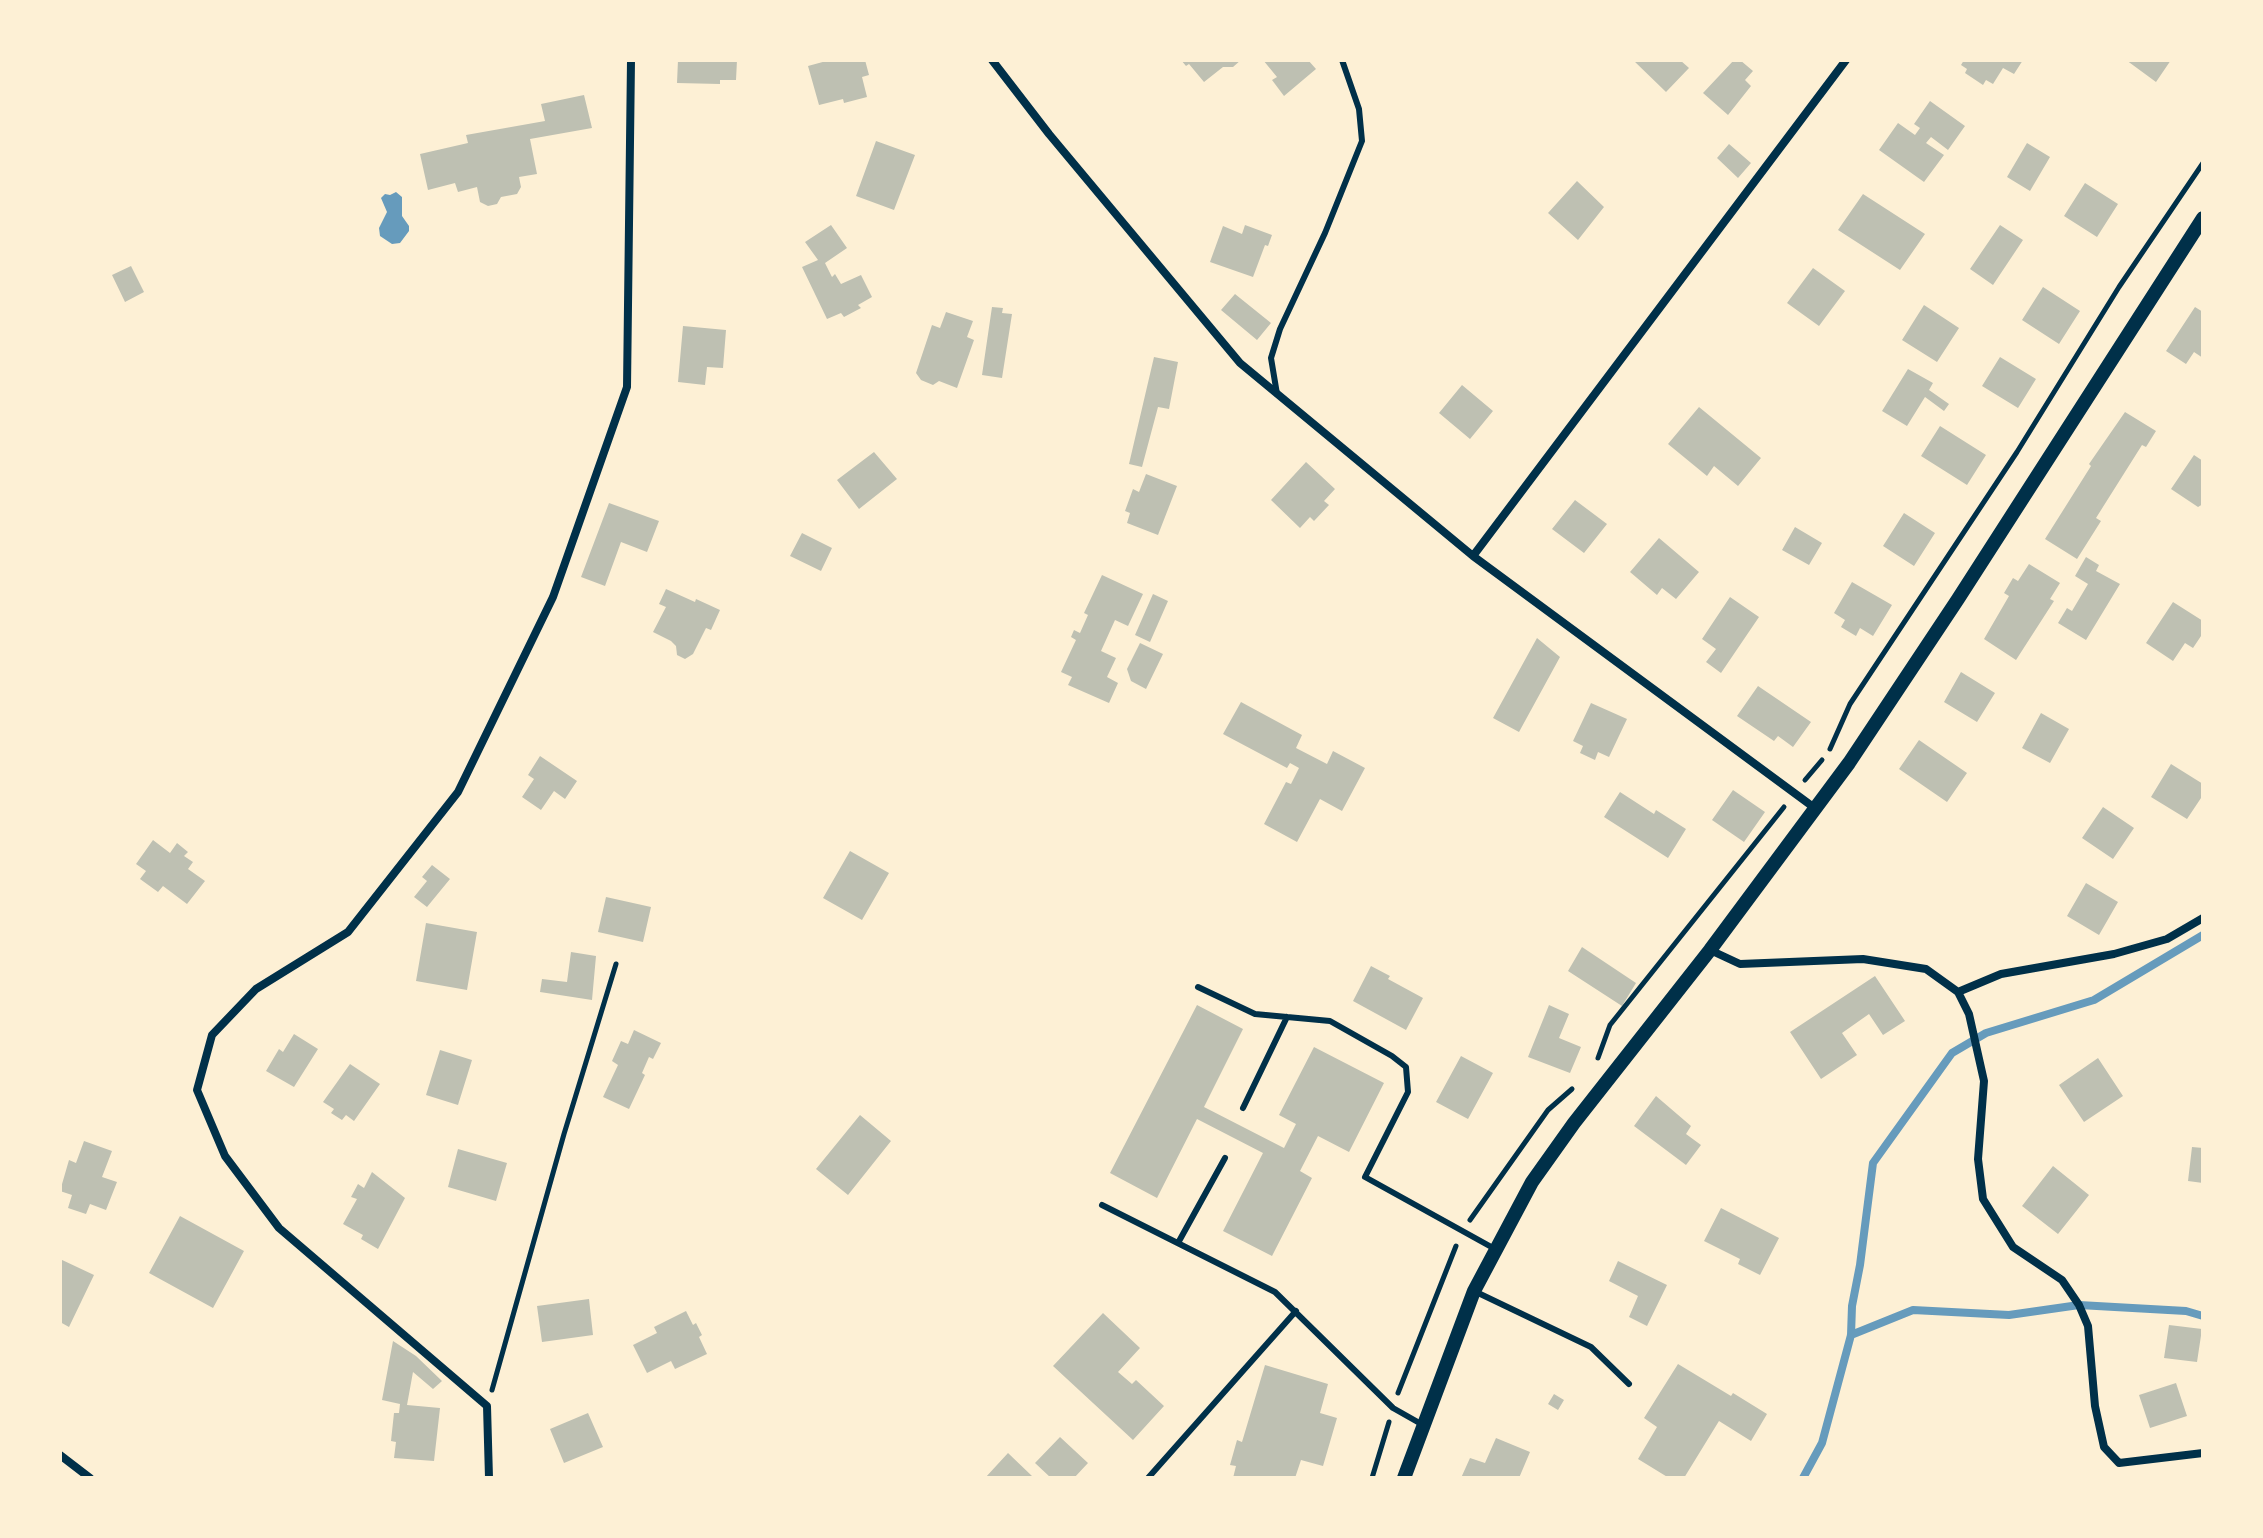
<!DOCTYPE html>
<html>
<head>
<meta charset="utf-8">
<style>
  body { margin:0 }
  #map { position:relative; width:2263px; height:1538px; overflow:hidden; background:#fdf0d5; font-family:Ubuntu,sans-serif }
  canvas { display:block }
  .frame { position:absolute; inset:0; border:62px solid #fdf0d5; pointer-events:none }
</style>
</head>
<body>
<div id="map">
<canvas width="2263" height="1538"></canvas>
<div class="frame"></div>
</div>
<script>
const ctx = document.querySelector('canvas').getContext('2d');
ctx.lineJoin = 'round';
function fill(path, color) {
  ctx.fillStyle = color;
  ctx.fill(path, 'evenodd');
}
function poly(rows) {
  const path = new Path2D();
  for (const r of rows) {
    path.moveTo(r[0], r[1]);
    for (let i = 2; i < r.length; i += 2) path.lineTo(r[i], r[i + 1]);
  }
  return path;
}
function strokePath(path, color, width, dash) {
  ctx.strokeStyle = color;
  ctx.lineWidth = width;
  ctx.lineCap = dash ? 'butt' : 'round';
  ctx.setLineDash(dash || []);
  ctx.stroke(path);
}
fill(poly([
  [396,192,402,197,402,216,409,226,409,231,400,243,392,244,380,236,379,228,387,212,381,198,385,194,390,195]
]), '#669bbc');
strokePath(poly([
  [1851,1335,1913,1310,2009,1315,2079,1305,2186,1311,2203,1316],
  [1803,1478,1822,1443,1851,1335,1852,1306,1860,1265,1873,1163,1952,1053,1986,1033,2094,1000,2203,935]
]), '#669bbc', 8);
fill(poly([
  [678,60,737,60,736,80,720,80,720,84,677,83],
  [830,60,865,60,869,75,862,77,867,97,844,103,843,99,819,105,808,66],
  [1181,60,1241,60,1233,67,1223,67,1204,82,1189,64,1186,66],
  [1263,60,1308,60,1316,69,1284,96,1272,80,1277,77],
  [1633,60,1680,60,1689,68,1666,92],
  [1734,60,1740,60,1753,71,1745,80,1751,86,1728,115,1703,93],
  [1964,60,2023,60,2014,74,2003,68,1993,84,1986,80,1983,85,1965,73,1967,69,1961,65],
  [2126,60,2171,60,2156,82],
  [584,95,592,128,530,139,537,174,519,177,521,187,517,194,501,197,497,204,488,206,480,202,477,187,458,192,455,183,428,190,420,154,468,143,466,135,545,121,541,104],
  [1930,101,1965,126,1948,150,1931,137,1926,143,1944,155,1924,182,1879,150,1898,123,1915,135,1920,128,1914,124],
  [876,141,915,155,894,210,856,196],
  [2027,143,2050,157,2030,191,2007,177],
  [1729,144,1751,163,1738,178,1717,158],
  [1577,181,1604,207,1578,240,1548,213],
  [2085,183,2118,204,2097,237,2064,216],
  [1863,194,1925,234,1900,270,1838,230],
  [831,225,847,248,825,263,832,277,835,274,841,284,861,275,872,297,858,305,861,308,844,317,841,313,827,319,802,267,818,260,805,242],
  [1245,225,1272,235,1268,246,1265,245,1253,277,1210,262,1223,226,1242,234],
  [2000,225,2023,240,1993,285,1970,269],
  [131,266,144,292,125,302,112,275],
  [1813,268,1845,291,1819,326,1787,303],
  [2043,287,2080,311,2059,344,2022,320],
  [1235,294,1271,323,1257,340,1221,310],
  [1924,305,1959,328,1937,362,1902,340],
  [992,307,1003,308,1002,313,1012,314,1002,378,982,375],
  [2195,307,2203,312,2203,358,2194,352,2186,364,2166,351],
  [946,312,973,321,967,337,974,340,957,388,939,381,933,385,921,380,916,373,932,325,940,328],
  [683,326,726,330,723,368,707,367,705,385,678,382],
  [1154,357,1178,362,1169,409,1158,407,1142,467,1129,464],
  [2000,357,2036,379,2018,408,1982,386],
  [1908,369,1933,383,1929,390,1949,404,1944,411,1925,397,1907,426,1882,411],
  [1462,385,1493,411,1470,439,1439,413],
  [1699,407,1761,458,1738,486,1714,466,1707,476,1668,444],
  [2125,412,2156,431,2146,447,2142,445,2096,518,2101,521,2077,559,2045,539,2091,466,2089,464],
  [1940,426,1986,455,1967,485,1921,456],
  [874,452,897,479,859,509,837,480],
  [2194,455,2203,461,2203,504,2198,507,2171,489],
  [1306,462,1335,489,1324,501,1329,505,1314,521,1310,517,1300,528,1271,500],
  [1146,474,1177,486,1158,535,1127,523,1130,513,1125,511,1133,489,1139,492],
  [1575,500,1607,524,1584,553,1552,529],
  [609,503,659,521,647,552,621,542,605,586,581,577],
  [1904,513,1935,533,1914,566,1883,546],
  [1795,527,1822,543,1809,565,1782,550],
  [802,533,832,548,821,571,790,556],
  [1659,538,1699,572,1676,599,1662,588,1657,595,1630,572],
  [2086,557,2099,565,2096,571,2120,584,2086,640,2058,623,2067,608,2072,611,2088,584,2075,576],
  [2029,564,2060,583,2050,599,2054,601,2016,660,1984,639,2009,596,2004,593,2013,578,2018,581],
  [1102,575,1143,594,1128,626,1115,620,1101,651,1116,658,1107,677,1118,683,1109,703,1068,685,1072,677,1061,672,1076,640,1071,637,1074,630,1080,633,1088,615,1084,613],
  [1852,582,1892,605,1873,636,1860,628,1856,636,1841,627,1845,620,1834,613],
  [666,589,695,602,696,599,720,610,711,630,706,628,693,654,685,659,677,655,676,646,671,641,653,632,666,607,659,604],
  [1153,594,1168,601,1150,642,1135,635],
  [1730,597,1759,617,1721,673,1706,662,1716,649,1702,639],
  [2173,602,2203,621,2203,633,2193,648,2185,643,2173,661,2146,643],
  [1537,638,1560,657,1519,732,1493,718],
  [1140,643,1163,654,1146,689,1131,681,1127,669],
  [1961,672,1995,693,1977,722,1944,702],
  [1758,686,1811,722,1793,747,1778,736,1774,741,1737,716],
  [1241,702,1302,735,1296,748,1327,764,1333,751,1365,768,1342,811,1320,799,1297,842,1264,824,1286,782,1291,784,1299,768,1290,763,1287,768,1223,734],
  [1591,703,1627,719,1609,757,1598,752,1595,760,1580,753,1583,746,1573,741],
  [2041,713,2069,729,2050,763,2022,748],
  [1919,740,1967,773,1947,802,1899,769],
  [540,756,577,781,565,799,554,791,541,810,522,797,534,779,528,775],
  [2171,764,2203,784,2203,795,2187,819,2151,797],
  [1733,790,1765,812,1744,842,1712,820],
  [1620,792,1654,814,1656,810,1686,829,1668,858,1604,817],
  [2103,807,2134,828,2113,859,2082,838],
  [153,840,170,853,177,843,188,852,184,856,193,862,188,869,205,881,187,904,163,886,158,892,140,879,146,871,136,864],
  [850,851,889,873,862,920,823,898],
  [432,865,450,879,427,907,414,897,427,881,422,877],
  [2086,883,2118,902,2099,935,2067,916],
  [606,897,651,907,643,942,598,932],
  [426,923,477,932,467,990,416,981],
  [1582,947,1636,983,1622,1006,1568,971],
  [571,952,596,956,592,1000,540,992,542,979,567,982],
  [1371,966,1390,976,1388,979,1423,998,1406,1030,1353,1001],
  [1875,976,1905,1021,1883,1035,1869,1014,1842,1033,1857,1055,1821,1079,1790,1032],
  [1197,1005,1243,1029,1204,1107,1284,1148,1296,1124,1279,1115,1314,1047,1384,1083,1349,1152,1318,1136,1300,1171,1312,1178,1272,1256,1223,1231,1263,1153,1197,1119,1157,1198,1110,1173],
  [1549,1005,1569,1014,1559,1038,1581,1047,1570,1073,1528,1057],
  [634,1030,661,1043,653,1059,649,1057,642,1073,645,1075,629,1109,603,1097,618,1065,612,1061,621,1041,628,1044],
  [294,1034,318,1049,294,1087,266,1071,279,1049,283,1052],
  [440,1050,472,1060,458,1105,426,1095],
  [1461,1056,1493,1073,1468,1119,1436,1102],
  [2098,1058,2123,1096,2084,1122,2059,1085],
  [350,1064,380,1084,354,1121,346,1115,342,1120,331,1113,334,1109,323,1102],
  [1656,1096,1691,1126,1686,1134,1701,1145,1686,1165,1634,1126],
  [860,1115,891,1141,848,1195,816,1169],
  [84,1141,112,1151,102,1177,117,1182,106,1210,90,1204,86,1214,68,1208,72,1195,60,1191,69,1160,76,1163],
  [2192,1147,2203,1148,2203,1183,2188,1181],
  [458,1149,507,1163,496,1201,448,1187],
  [2053,1166,2089,1195,2058,1234,2022,1206],
  [372,1172,405,1198,378,1249,361,1239,363,1235,343,1224,357,1199,351,1197,358,1184,364,1188],
  [1721,1208,1779,1238,1760,1275,1738,1264,1740,1259,1704,1241],
  [180,1216,244,1251,213,1308,149,1273],
  [60,1259,94,1275,69,1327,60,1322],
  [1618,1261,1667,1285,1647,1326,1629,1317,1638,1296,1609,1281],
  [589,1299,593,1335,542,1342,537,1306],
  [686,1311,693,1325,696,1323,702,1335,699,1337,707,1354,675,1369,671,1361,647,1373,633,1345,657,1333,654,1327],
  [1103,1313,1140,1348,1118,1372,1132,1384,1136,1380,1164,1406,1133,1440,1053,1366],
  [2169,1325,2202,1329,2197,1362,2164,1358],
  [393,1341,416,1356,442,1381,433,1389,413,1372,407,1405,440,1408,434,1461,394,1458,396,1442,391,1441,394,1413,399,1413,400,1404,382,1400],
  [1678,1364,1731,1396,1733,1393,1767,1414,1751,1441,1719,1421,1684,1478,1669,1478,1638,1459,1657,1427,1644,1418],
  [1265,1365,1328,1384,1320,1413,1337,1418,1323,1466,1301,1460,1295,1478,1233,1478,1236,1466,1230,1465,1237,1440,1242,1442],
  [2176,1383,2187,1416,2150,1428,2139,1395],
  [1554,1394,1564,1400,1558,1410,1548,1404],
  [588,1413,603,1447,564,1463,550,1429],
  [1060,1437,1088,1463,1074,1478,1051,1478,1035,1463],
  [1496,1438,1530,1452,1519,1478,1461,1478,1470,1458,1485,1463],
  [1008,1453,1032,1476,1030,1478,985,1478]
]), '#bec0b2');
strokePath(poly([
  [1830,749,1850,704,2017,452,2119,287,2203,163],
  [1805,780,1822,760],
  [1598,1058,1610,1025,1784,807],
  [1470,1220,1548,1110,1572,1089],
  [492,1390,564,1134,616,964],
  [1398,1393,1456,1246],
  [1372,1478,1389,1422]
]), '#003049', 5);
strokePath(poly([
  [1277,394,1271,358,1280,329,1325,233,1362,141,1359,109,1342,60],
  [1198,987,1255,1014,1330,1021,1392,1056,1406,1067,1408,1092,1365,1177,1495,1249],
  [1243,1108,1287,1017],
  [1102,1205,1275,1292,1393,1408,1423,1425],
  [1178,1243,1225,1158],
  [1474,1291,1591,1347,1629,1384],
  [1148,1478,1296,1311]
]), '#003049', 6);
strokePath(poly([
  [992,60,1049,134,1240,363,1473,556,1816,809],
  [1473,556,1846,60],
  [1710,950,1740,964,1863,959,1926,969,1958,992,1969,1014,1984,1081,1978,1159,1983,1199,2013,1247,2062,1280,2079,1305,2088,1326,2095,1406,2104,1447,2119,1463,2203,1453],
  [1958,992,2001,974,2114,954,2167,939,2203,918],
  [60,1455,90,1478],
  [489,1478,487,1406,279,1228,225,1156,197,1090,212,1035,256,989,348,932,458,792,553,597,627,387,631,60]
]), '#003049', 8);
strokePath(poly([
  [1404,1478,1474,1291,1532,1182,1574,1123,1710,950,1849,763,1958,599,2203,218]
]), '#003049', 14);
</script>
</body>
</html>
